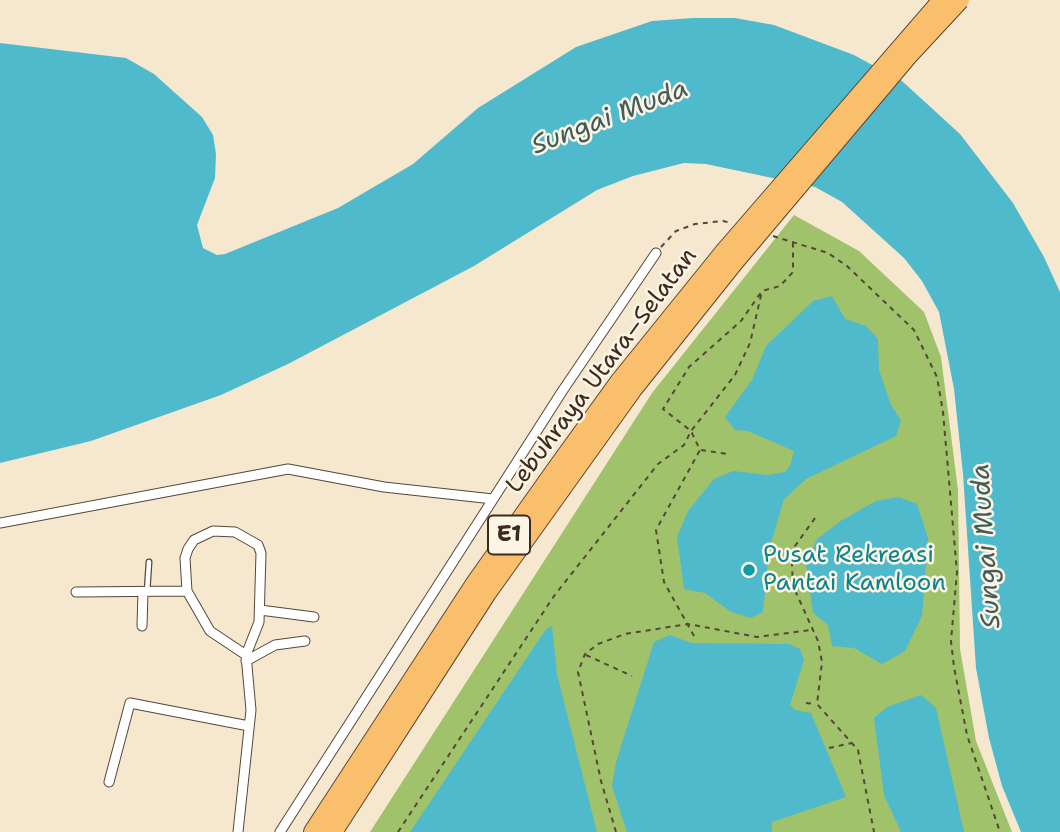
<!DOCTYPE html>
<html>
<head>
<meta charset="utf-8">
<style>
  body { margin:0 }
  canvas { display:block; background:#f6e8cf }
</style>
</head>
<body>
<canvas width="1060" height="832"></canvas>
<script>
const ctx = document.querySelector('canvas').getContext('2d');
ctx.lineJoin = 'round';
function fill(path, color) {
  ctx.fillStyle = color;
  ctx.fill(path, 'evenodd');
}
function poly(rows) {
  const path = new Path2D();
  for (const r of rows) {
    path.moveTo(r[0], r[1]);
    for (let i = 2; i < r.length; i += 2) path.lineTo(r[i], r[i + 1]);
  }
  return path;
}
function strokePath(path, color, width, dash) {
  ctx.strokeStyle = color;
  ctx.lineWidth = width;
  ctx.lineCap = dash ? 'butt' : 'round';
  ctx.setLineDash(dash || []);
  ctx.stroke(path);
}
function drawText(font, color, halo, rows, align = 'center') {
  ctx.font = font + ' "Shantell Sans",sans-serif';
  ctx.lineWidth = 5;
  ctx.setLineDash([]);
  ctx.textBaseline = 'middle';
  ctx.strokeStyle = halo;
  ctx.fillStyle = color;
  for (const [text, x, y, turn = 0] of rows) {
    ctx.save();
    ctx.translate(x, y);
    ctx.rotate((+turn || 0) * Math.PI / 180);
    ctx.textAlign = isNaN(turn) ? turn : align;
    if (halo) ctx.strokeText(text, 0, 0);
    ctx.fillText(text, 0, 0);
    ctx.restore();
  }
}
fill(poly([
  [794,215,859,251,924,312,941,357,958,490,960,649,976,741,1012,832,370,832,652,393]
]), '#9fc26b');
fill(poly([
  [693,18,735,18,774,25,854,55,902,81,960,134,1013,203,1044,257,1060,292,1060,832,1021,832,1002,786,989,738,976,668,963,474,954,389,939,312,922,281,904,258,842,202,815,187,706,164,684,163,633,176,597,190,474,266,288,364,221,395,91,441,0,463,0,43,126,58,154,74,202,117,213,135,216,154,215,178,197,225,203,248,217,255,225,254,338,208,413,164,478,108,576,47,652,21],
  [832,296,845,319,866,326,878,339,879,370,891,405,901,420,896,436,806,479,784,499,769,550,763,612,751,618,731,612,705,593,684,589,677,537,688,511,714,479,733,471,768,475,785,472,790,466,794,451,748,431,735,430,725,417,752,380,766,346,813,301],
  [899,497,917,504,928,538,922,616,905,651,882,664,854,648,832,646,828,625,813,613,806,564,817,539,842,520,876,501],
  [552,626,557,674,597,832,410,832,546,629],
  [670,635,691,643,789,644,800,649,804,660,790,705,795,710,811,713,846,797,772,822,772,832,627,832,612,786,616,762,654,642],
  [921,695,936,708,964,832,901,832,884,795,874,718,887,707]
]), '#50bacd');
const lane = poly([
  [147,592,149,562]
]);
const street = poly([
  [0,523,288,469,384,487,493,499],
  [76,592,187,591],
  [260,610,314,617],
  [142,626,143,592],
  [246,661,275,645,305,641],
  [109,782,130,703,249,726],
  [238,832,251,710,246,655,259,622,261,553,258,545,235,532,213,531,194,540,188,549,185,558,187,591,210,631,246,655],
  [280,832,563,390,656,253]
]);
const highway = poly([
  [313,832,476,582,559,465,619,382,724,252],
  [333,832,487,593,633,389,736,260]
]);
strokePath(lane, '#574639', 7);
strokePath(street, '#574639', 11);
strokePath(highway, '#574639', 20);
strokePath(poly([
  [773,236,828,253,847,266,914,330,937,377,943,412,957,572,951,641,954,667,967,735,1000,832],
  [661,247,676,231,695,224,723,221,731,223],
  [701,450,727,454],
  [815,518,795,546,792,565,793,586,818,641,822,662,817,704,858,750,874,832],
  [694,636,664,582,656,530,700,450,691,431,663,409,689,367,741,321,762,291,780,286,793,272,793,243],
  [586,655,632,676],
  [806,703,816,704],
  [829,748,852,743],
  [398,832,554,596,658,464,684,445,691,431,735,375,750,343,762,291],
  [616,832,601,781,578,672,585,654,598,644,625,634,688,624,757,637,811,630]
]), '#574639', 2, [5, 5]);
strokePath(lane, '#fff', 4.5);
strokePath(street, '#fff', 9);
strokePath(highway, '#f9bf6c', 18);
const highwayBridge = poly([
  [724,252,942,0],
  [736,260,908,56,960,0]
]);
strokePath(highwayBridge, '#574639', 20, []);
strokePath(highwayBridge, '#f9bf6c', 18);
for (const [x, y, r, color] of [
  [749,570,7,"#0f9aa8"]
]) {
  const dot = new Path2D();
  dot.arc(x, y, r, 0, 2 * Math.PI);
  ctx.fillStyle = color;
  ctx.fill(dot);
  strokePath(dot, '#fcf5e5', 2.5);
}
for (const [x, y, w] of [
  [509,535,42]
]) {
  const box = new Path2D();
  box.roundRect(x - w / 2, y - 19.5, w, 39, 5);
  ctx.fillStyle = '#fcf5e5';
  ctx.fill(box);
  strokePath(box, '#3b2a1e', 2);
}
drawText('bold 23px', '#3b2a1e', null, [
  ["E1",509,535]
]);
drawText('24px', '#3b2a1e', '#fcf5e5', [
  ["Lebuhraya Utara–Selatan",602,371,-53]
]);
drawText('24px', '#0d838f', '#fcf5e5', [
  ["Pusat Rekreasi",763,556],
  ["Pantai Kamloon",763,584]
], 'left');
drawText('italic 26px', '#425c5b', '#fcf5e5', [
  ["Sungai Muda",610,118,-21],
  ["Sungai Muda",987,546,-94]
]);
</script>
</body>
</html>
